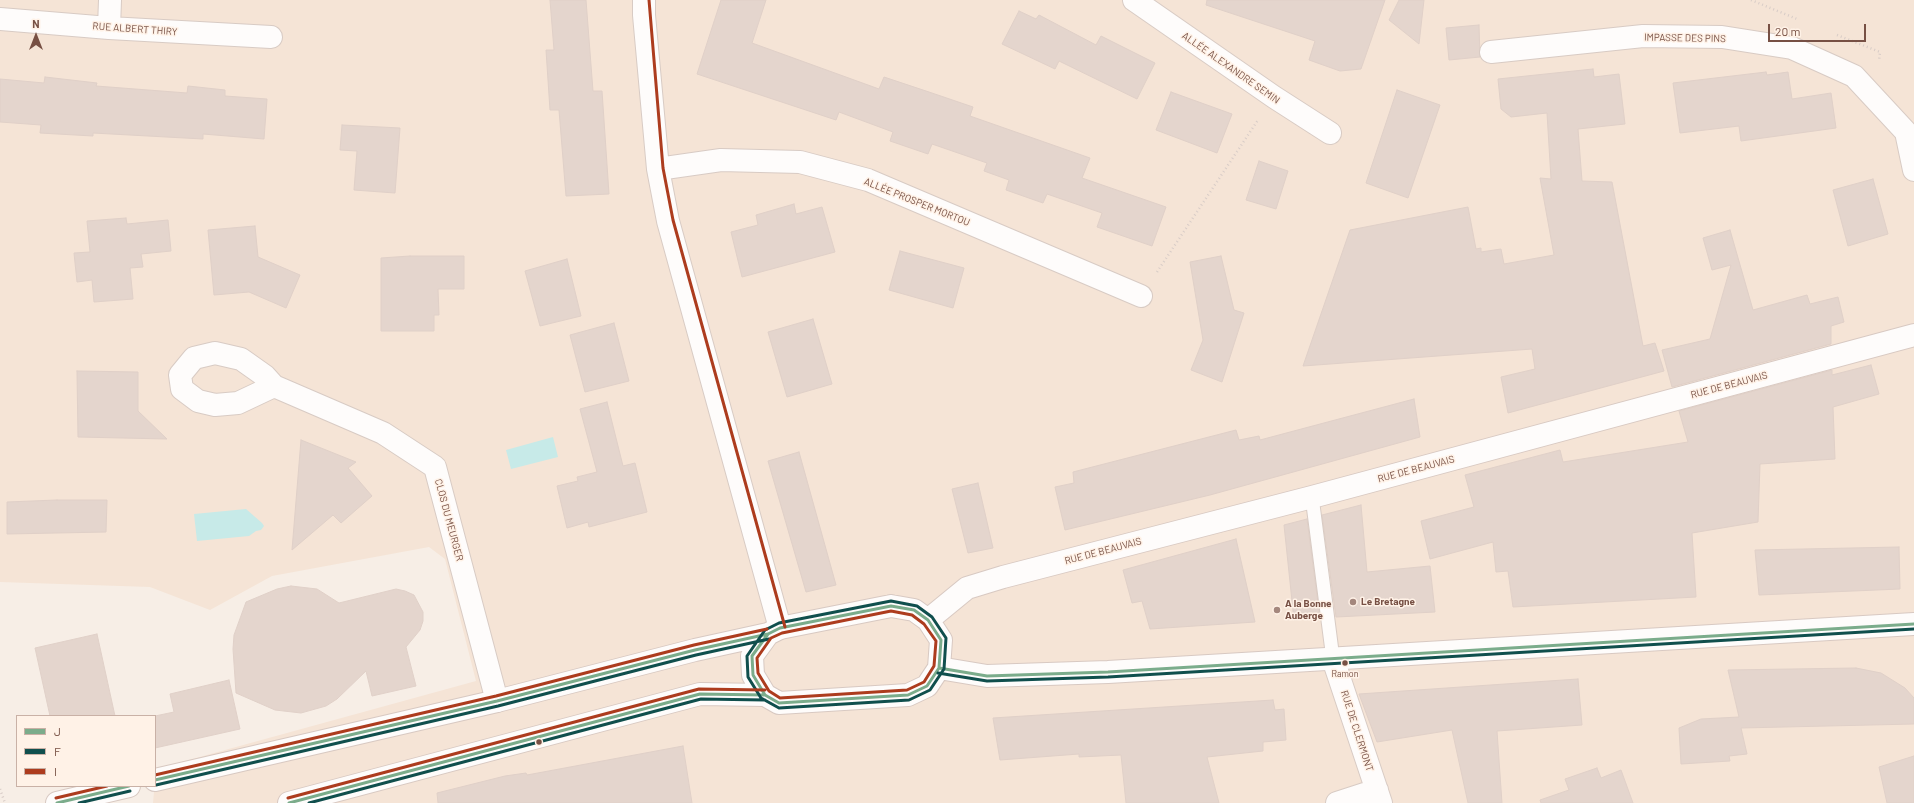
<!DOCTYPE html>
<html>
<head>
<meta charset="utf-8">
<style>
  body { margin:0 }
  #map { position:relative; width:1914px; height:803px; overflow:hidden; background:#f7eee6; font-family:Barlow,sans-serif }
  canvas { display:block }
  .legend { position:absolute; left:16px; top:715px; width:140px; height:72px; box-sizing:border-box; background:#fff2e7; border:1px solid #c9b1a6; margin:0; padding:5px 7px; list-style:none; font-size:12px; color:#775044 }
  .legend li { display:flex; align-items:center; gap:8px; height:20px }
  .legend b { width:20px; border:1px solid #c9b1a6 }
  .north { position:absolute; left:16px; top:16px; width:40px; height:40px; -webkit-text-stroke:3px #fff2e7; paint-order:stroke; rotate:0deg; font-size:11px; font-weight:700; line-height:16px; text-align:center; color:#775044 }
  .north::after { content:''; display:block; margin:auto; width:14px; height:18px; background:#775044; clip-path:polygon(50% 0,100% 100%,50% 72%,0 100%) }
  .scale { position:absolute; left:1768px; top:24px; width:98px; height:18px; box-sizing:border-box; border:2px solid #775044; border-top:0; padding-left:5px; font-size:12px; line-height:14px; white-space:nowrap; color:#775044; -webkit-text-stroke:3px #fff2e7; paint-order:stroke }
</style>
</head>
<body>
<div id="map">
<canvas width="1914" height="803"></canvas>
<ul class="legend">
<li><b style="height:5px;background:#7bac8b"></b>J</li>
<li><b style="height:5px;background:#104f4d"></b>F</li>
<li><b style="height:5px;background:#ad3c1e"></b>I</li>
</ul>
<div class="north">N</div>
<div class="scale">20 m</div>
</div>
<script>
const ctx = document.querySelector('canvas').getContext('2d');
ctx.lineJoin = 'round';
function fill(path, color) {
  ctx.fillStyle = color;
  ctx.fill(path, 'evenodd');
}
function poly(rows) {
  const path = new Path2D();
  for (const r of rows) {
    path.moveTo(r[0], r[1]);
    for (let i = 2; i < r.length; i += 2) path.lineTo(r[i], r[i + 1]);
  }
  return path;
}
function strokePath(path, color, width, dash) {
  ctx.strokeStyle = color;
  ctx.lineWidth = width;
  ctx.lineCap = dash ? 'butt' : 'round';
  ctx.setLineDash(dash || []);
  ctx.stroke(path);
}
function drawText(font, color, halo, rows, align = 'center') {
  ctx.font = font + ' Barlow,sans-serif';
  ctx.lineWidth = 3;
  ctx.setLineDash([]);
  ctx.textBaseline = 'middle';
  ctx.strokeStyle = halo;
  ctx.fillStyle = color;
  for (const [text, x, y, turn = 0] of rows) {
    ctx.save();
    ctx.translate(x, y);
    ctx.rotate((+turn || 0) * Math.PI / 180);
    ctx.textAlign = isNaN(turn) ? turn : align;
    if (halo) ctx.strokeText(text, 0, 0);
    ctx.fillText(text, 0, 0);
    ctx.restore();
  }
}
fill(poly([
  [0,0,1914,0,1914,803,153,803,156,769,476,681,445,559,429,547,272,576,210,610,150,587,0,582]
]), '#f5e4d6');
fill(poly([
  [553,437,558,457,511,469,506,450],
  [246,509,262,523,264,526,261,530,256,531,249,536,197,541,194,514]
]), '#c7eae8');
const building = poly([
  [550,0,586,0,593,91,602,91,609,194,566,196,559,110,550,110,546,50,554,50,550,0],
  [721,0,766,0,752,43,879,89,884,77,929,92,973,107,970,116,1090,158,1082,178,1166,207,1152,246,1097,227,1102,213,1047,194,1043,203,1006,190,1009,180,984,171,987,163,932,144,928,154,890,141,893,132,839,112,836,120,697,74,721,0],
  [1207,0,1385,0,1361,69,1340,71,1309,60,1315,41,1206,5,1207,0],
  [1399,0,1424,0,1419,44,1389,20,1399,0],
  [1019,11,1036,19,1039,15,1096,45,1101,36,1155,63,1137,99,1059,61,1055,69,1002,44,1019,11],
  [1479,25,1480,57,1449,60,1446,28,1479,25],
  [1593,69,1594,77,1619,74,1625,124,1578,129,1582,181,1612,182,1643,346,1655,343,1664,371,1508,413,1501,377,1535,369,1532,349,1303,366,1350,230,1468,207,1476,249,1481,248,1481,252,1501,249,1504,264,1554,255,1540,178,1551,179,1547,113,1511,117,1501,109,1498,79,1593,69],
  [1766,72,1767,75,1788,72,1792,99,1831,93,1836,128,1741,141,1739,126,1680,133,1673,83,1766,72],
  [45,77,97,83,96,86,187,93,188,86,225,90,225,96,267,99,264,139,203,134,203,139,93,133,93,136,40,133,41,125,0,122,0,79,44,83,45,77],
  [1397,90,1440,105,1408,198,1366,183,1397,90],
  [1171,92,1232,114,1217,153,1156,130,1171,92],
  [342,125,400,128,395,193,354,190,357,151,340,150,342,125],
  [1259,161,1288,171,1276,209,1246,200,1259,161],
  [1873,179,1888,234,1848,246,1833,190,1873,179],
  [794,204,796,214,822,207,835,252,742,277,731,232,758,225,756,215,794,204],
  [126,218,127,224,168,220,171,251,141,254,143,267,130,268,133,299,94,302,92,280,77,282,74,253,90,252,87,221,126,218],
  [255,226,258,257,300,275,286,308,249,292,214,295,208,230,255,226],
  [1730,230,1753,310,1807,295,1810,304,1838,297,1844,322,1831,326,1831,344,1672,387,1662,350,1710,339,1731,265,1712,270,1703,238,1730,230],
  [900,251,964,268,953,308,889,290,900,251],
  [410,256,464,256,464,289,438,289,439,315,434,315,434,331,381,331,381,258,410,256],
  [1221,256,1234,310,1244,313,1222,382,1191,370,1203,340,1190,262,1221,256],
  [567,259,581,316,540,326,525,271,567,259],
  [813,319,832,384,787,397,768,332,813,319],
  [614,323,629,381,585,392,570,335,614,323],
  [1871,365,1879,394,1833,407,1835,459,1760,464,1758,522,1692,533,1696,597,1513,607,1508,571,1496,572,1493,542,1430,559,1421,521,1474,507,1465,475,1560,450,1563,462,1688,442,1679,411,1832,370,1832,375,1871,365],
  [77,371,138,372,138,411,167,439,78,437,77,371],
  [1414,399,1420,437,1210,495,1065,530,1055,487,1074,483,1073,472,1236,430,1239,440,1259,436,1260,440,1414,399],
  [607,402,623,466,635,463,647,512,589,527,588,522,567,528,557,486,578,481,577,477,597,472,580,409,607,402],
  [301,440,356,462,348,468,372,496,341,523,333,515,292,550,301,440],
  [799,452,836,585,806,592,768,461,799,452],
  [978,483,993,548,968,553,952,489,978,483],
  [57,500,107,500,106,532,7,534,7,502,57,500],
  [1361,505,1367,572,1430,566,1435,612,1336,617,1322,515,1361,505],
  [1307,519,1320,618,1294,620,1284,525,1307,519],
  [1236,539,1255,622,1150,629,1142,601,1132,603,1123,570,1236,539],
  [1899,547,1900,589,1759,595,1755,550,1899,547],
  [291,586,317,589,339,603,396,589,405,591,414,595,423,612,423,621,420,630,406,647,416,686,372,696,366,671,337,699,326,706,301,713,275,710,236,693,233,649,234,635,246,602,277,589,291,586],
  [97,634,115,716,50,716,35,648,97,634],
  [1856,668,1881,673,1905,688,1914,698,1914,724,1741,728,1747,754,1729,756,1730,761,1681,764,1679,728,1701,719,1739,717,1728,670,1856,668],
  [1578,679,1582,725,1497,731,1502,803,1468,803,1452,730,1377,742,1359,694,1578,679],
  [229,680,240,729,155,748,155,716,174,712,170,694,229,680],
  [1273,700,1275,710,1284,709,1286,740,1263,742,1263,751,1207,757,1219,803,1126,803,1121,755,1079,757,1079,754,1000,760,993,718,1273,700],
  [683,746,692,803,438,803,437,793,505,776,526,773,527,775,683,746],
  [1914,756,1914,803,1887,803,1879,767,1914,756],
  [1597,768,1601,778,1621,770,1633,803,1541,803,1540,800,1569,790,1565,779,1597,768]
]);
fill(building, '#e4d5cd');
strokePath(building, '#e0d0c8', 1);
const lane = poly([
  [1312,497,1333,659]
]);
const street = poly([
  [644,0,644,15,658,169,668,221,780,628],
  [1134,0,1274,97,1330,133],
  [0,19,109,28,271,37],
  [109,28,110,0],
  [1491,52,1643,36,1722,37,1792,48,1854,76,1906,132,1914,170],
  [658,169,721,160,800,162,868,180,1141,296],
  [274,386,238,403,215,405,198,401,182,389,180,375,194,358,215,353,241,359,265,376,274,386,383,433,435,467,497,701],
  [1333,659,1381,803],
  [1337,803,1377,790]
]);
const secondary = poly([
  [891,606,914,610,928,620,941,640,939,668,927,686,908,695,779,703,765,695,753,675,752,656,768,634,780,628,891,606],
  [928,620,967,588,1003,577,1312,497,1914,335],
  [939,668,987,676,1108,672,1914,624],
  [155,780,497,701,695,650,768,634],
  [57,803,129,786],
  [289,803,700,694,765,695]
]);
strokePath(lane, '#d8cbc4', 15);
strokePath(street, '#d8cbc4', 24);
strokePath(secondary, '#d8c9c2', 24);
strokePath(poly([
  [1751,0,1797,19],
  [1837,35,1880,52,1879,61],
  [1157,272,1258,120],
  [0,789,5,803]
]), '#d8ccc7', 2.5, [1, 3]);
strokePath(lane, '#fefcfb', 13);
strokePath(street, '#fefcfb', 22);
strokePath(secondary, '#fefcfb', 22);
strokePath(poly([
  [891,606,914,610,928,620,941,640,939,668,927,686,908,695,779,703,765,695,753,675,752,656,768,634,780,628,891,606],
  [939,668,987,676,1108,672,1914,624],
  [155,780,497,701,695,650,768,634],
  [57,803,129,786],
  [289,803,700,694,765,695]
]), '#7bac8b', 3);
strokePath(poly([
  [891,601,917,606,932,617,946,638,944,669,930,690,909,700,779,708,761,698,748,677,747,656,765,630,779,623,891,601],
  [938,673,987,681,1108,677,1914,629],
  [156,785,498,706,696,655,769,639],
  [79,803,130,791],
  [309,803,701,699,765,700]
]), '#104f4d', 3);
strokePath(poly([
  [649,0,663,168,673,220,785,627],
  [891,611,912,615,924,624,936,641,934,666,924,682,907,690,780,698,769,691,758,673,757,658,771,638,782,633,891,611],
  [155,775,496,696,694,645,767,629],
  [56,798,107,786],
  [288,798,699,689,765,690]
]), '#ad3c1e', 3);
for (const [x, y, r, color] of [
  [1353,602,4,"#a4877d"],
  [1277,610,4,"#a4877d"],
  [1345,663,3.5,"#775044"],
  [539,742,3.5,"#775044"]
]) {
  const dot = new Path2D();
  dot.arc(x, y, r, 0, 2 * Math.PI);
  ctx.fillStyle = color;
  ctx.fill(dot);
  strokePath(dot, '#fff2e7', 1.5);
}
drawText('9px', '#775044', '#fff2e7', [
  ["Ramon",1345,674]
]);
drawText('10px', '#775044', '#fff2e7', [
  ["RUE ALBERT THIRY",135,29,4],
  ["IMPASSE DES PINS",1685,38,1],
  ["ALLÉE ALEXANDRE SEMIN",1231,68,35],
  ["ALLÉE PROSPER MORTOU",917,202,22],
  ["RUE DE BEAUVAIS",1729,385,-15],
  ["RUE DE BEAUVAIS",1416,469,-15],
  ["CLOS DU MEURGER",449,520,75],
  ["RUE DE BEAUVAIS",1103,551,-15],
  ["RUE DE CLERMONT",1357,731,72]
]);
drawText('bold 10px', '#775044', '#fff2e7', [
  ["Le Bretagne",1361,602],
  ["A la Bonne",1285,604],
  ["Auberge",1285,616]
], 'left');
</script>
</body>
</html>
